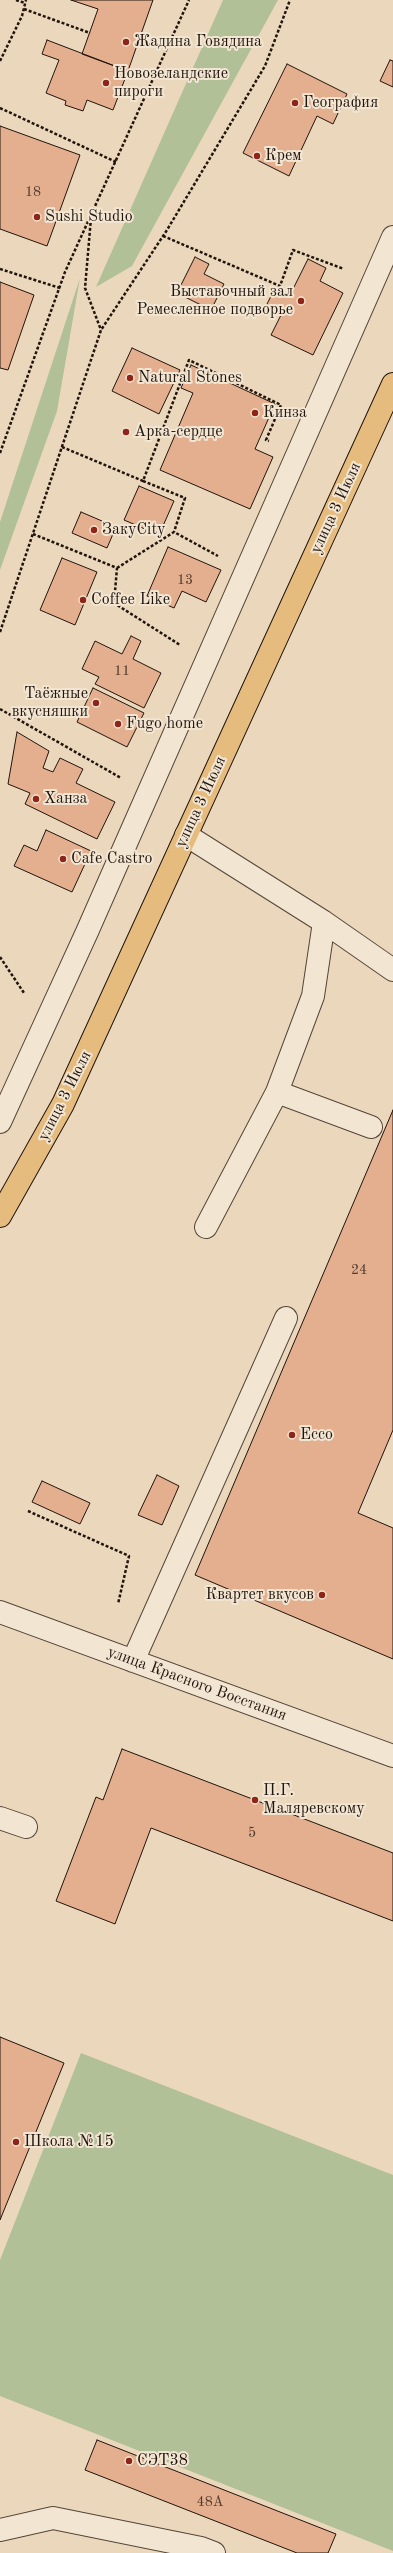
<!DOCTYPE html>
<html>
<head>
<meta charset="utf-8">
<style>
  body { margin:0 }
  canvas { display:block; background:#ebd8bc }
</style>
</head>
<body>
<canvas width="393" height="2553"></canvas>
<script>
const ctx = document.querySelector('canvas').getContext('2d');
ctx.lineJoin = 'round';
function fill(path, color) {
  ctx.fillStyle = color;
  ctx.fill(path, 'evenodd');
}
function poly(rows) {
  const path = new Path2D();
  for (const r of rows) {
    path.moveTo(r[0], r[1]);
    for (let i = 2; i < r.length; i += 2) path.lineTo(r[i], r[i + 1]);
  }
  return path;
}
function strokePath(path, color, width, dash) {
  ctx.strokeStyle = color;
  ctx.lineWidth = width;
  ctx.lineCap = dash ? 'butt' : 'round';
  ctx.setLineDash(dash || []);
  ctx.stroke(path);
}
function drawText(font, color, halo, rows, align = 'center') {
  ctx.font = font + ' "Old Standard TT",serif';
  ctx.lineWidth = 4;
  ctx.setLineDash([]);
  ctx.textBaseline = 'middle';
  ctx.strokeStyle = halo;
  ctx.fillStyle = color;
  for (const [text, x, y, turn = 0] of rows) {
    ctx.save();
    ctx.translate(x, y);
    ctx.rotate((+turn || 0) * Math.PI / 180);
    ctx.textAlign = isNaN(turn) ? turn : align;
    if (halo) ctx.strokeText(text, 0, 0);
    ctx.fillText(text, 0, 0);
    ctx.restore();
  }
}
fill(poly([
  [223,0,278,0,132,266,96,287],
  [80,278,57,411,0,570,0,522],
  [81,2053,393,2175,393,2551,0,2396,0,2260]
]), '#b1c096');
const building = poly([
  [71,0,153,0,128,71,82,54,98,9,71,0],
  [47,40,128,71,113,110,87,100,83,111,65,105,66,101,46,93,59,60,42,54,47,40],
  [390,60,393,61,393,87,380,81,390,60],
  [287,64,347,94,333,124,317,116,289,176,243,153,287,64],
  [0,126,80,155,47,246,0,229,0,126],
  [195,257,209,264,204,274,224,284,211,310,177,293,195,257],
  [308,259,326,268,320,281,343,293,313,355,271,335,282,313,266,306,274,290,289,297,308,259],
  [0,282,34,295,8,370,0,368,0,282],
  [132,348,180,370,159,414,112,391,132,348],
  [191,365,275,404,255,449,273,457,250,509,160,470,193,393,181,388,191,365],
  [139,486,174,501,159,535,124,520,139,486],
  [81,512,116,527,107,548,72,533,81,512],
  [168,547,221,570,206,602,182,591,174,608,147,596,168,547],
  [62,558,97,572,75,625,40,610,62,558],
  [131,636,141,641,133,659,161,673,144,708,95,684,99,677,82,669,95,641,122,654,131,636],
  [93,688,144,713,127,747,77,722,93,688],
  [17,732,49,751,43,768,53,772,60,758,83,769,76,783,115,802,97,839,25,804,30,793,8,784,17,732],
  [46,830,91,851,72,892,14,866,24,845,37,851,46,830],
  [393,1110,393,1430,358,1513,393,1528,393,1659,195,1575,393,1110],
  [157,1475,179,1486,162,1525,138,1515,157,1475],
  [42,1481,90,1503,80,1524,32,1502,42,1481],
  [122,1749,393,1853,393,1921,151,1828,115,1924,56,1901,96,1797,103,1800,122,1749],
  [0,2037,64,2063,0,2220,0,2037],
  [97,2440,336,2534,328,2553,297,2553,85,2470,97,2440]
]);
fill(building, '#e4af8e');
strokePath(building, '#21140d', 1);
const minor = poly([
  [186,835,324,922,393,970],
  [277,1092,371,1127],
  [0,1122,87,932,393,237],
  [206,1227,277,1092,313,996,324,922],
  [0,1612,393,1756],
  [133,1661,286,1318],
  [0,1818,26,1827],
  [0,2530,53,2518,201,2548,214,2553]
]);
const major = poly([
  [0,1216,63,1104,393,384]
]);
strokePath(minor, '#544539', 24);
strokePath(major, '#21140d', 24);
strokePath(poly([
  [16,0,25,3],
  [24,9,90,33],
  [0,61,22,16,26,0],
  [0,108,116,162],
  [91,218,85,288,101,330],
  [163,236,280,286,293,250,344,269],
  [0,269,60,288],
  [62,447,143,481,189,360,281,405,266,440,269,441],
  [0,453,65,272,189,0],
  [143,481,185,498,174,532],
  [33,534,117,568,114,603,180,645],
  [117,568,174,532,218,556],
  [0,632,101,330,167,230,265,66,290,0],
  [0,709,121,778],
  [0,957,24,993],
  [28,1511,129,1556,118,1604]
]), '#21140d', 2.5, [3, 2]);
strokePath(minor, '#f2e6d3', 22);
strokePath(major, '#e6bc7e', 22);
for (const [x, y, r, color] of [
  [126,42,4,"#8f2418"],
  [106,83,4,"#8f2418"],
  [295,103,4,"#8f2418"],
  [257,156,4,"#8f2418"],
  [37,217,4,"#8f2418"],
  [301,301,4,"#8f2418"],
  [130,378,4,"#8f2418"],
  [255,413,4,"#8f2418"],
  [126,432,4,"#8f2418"],
  [94,530,4,"#8f2418"],
  [83,600,4,"#8f2418"],
  [96,703,4,"#8f2418"],
  [118,724,4,"#8f2418"],
  [36,799,4,"#8f2418"],
  [63,859,4,"#8f2418"],
  [292,1435,4,"#8f2418"],
  [322,1595,4,"#8f2418"],
  [255,1800,4,"#8f2418"],
  [16,2142,4,"#8f2418"],
  [129,2461,4,"#8f2418"]
]) {
  const dot = new Path2D();
  dot.arc(x, y, r, 0, 2 * Math.PI);
  ctx.fillStyle = color;
  ctx.fill(dot);
  strokePath(dot, '#f2e6d3', 1.5);
}
drawText('14px', '#523b2d', null, [
  ["18",33,192],
  ["13",185,580],
  ["11",122,671],
  ["24",359,1270],
  ["5",252,1833],
  ["48А",210,2502]
]);
drawText('16px', '#21140d', '#f2e6d3', [
  ["Жадина Говядина",134,42],
  ["Новозеландские",114,74],
  ["пироги",114,92],
  ["География",303,103],
  ["Крем",265,156],
  ["Sushi Studio",45,217],
  ["Выставочный зал",293,292,"right"],
  ["Ремесленное подворье",293,310,"right"],
  ["Natural Stones",138,378],
  ["Кинза",263,413],
  ["Арка-сердце",134,432],
  ["ЗакуCity",102,530],
  ["Coffee Like",91,600],
  ["Таёжные",88,694,"right"],
  ["вкусняшки",88,712,"right"],
  ["Fugo home",126,724],
  ["Ханза",44,799],
  ["Cafe Castro",71,859],
  ["Ecco",300,1435],
  ["Квартет вкусов",314,1595,"right"],
  ["П.Г.",263,1791],
  ["Маляревскому",263,1809],
  ["Школа №15",24,2142],
  ["СЭТ38",137,2461]
], 'left');
drawText('16px', '#21140d', '#f2e6d3', [
  ["улица 3 Июля",336,508,-65],
  ["улица 3 Июля",201,802,-65],
  ["улица 3 Июля",65,1096,-63],
  ["улица Красного Восстания",197,1684,20]
]);
</script>
</body>
</html>
